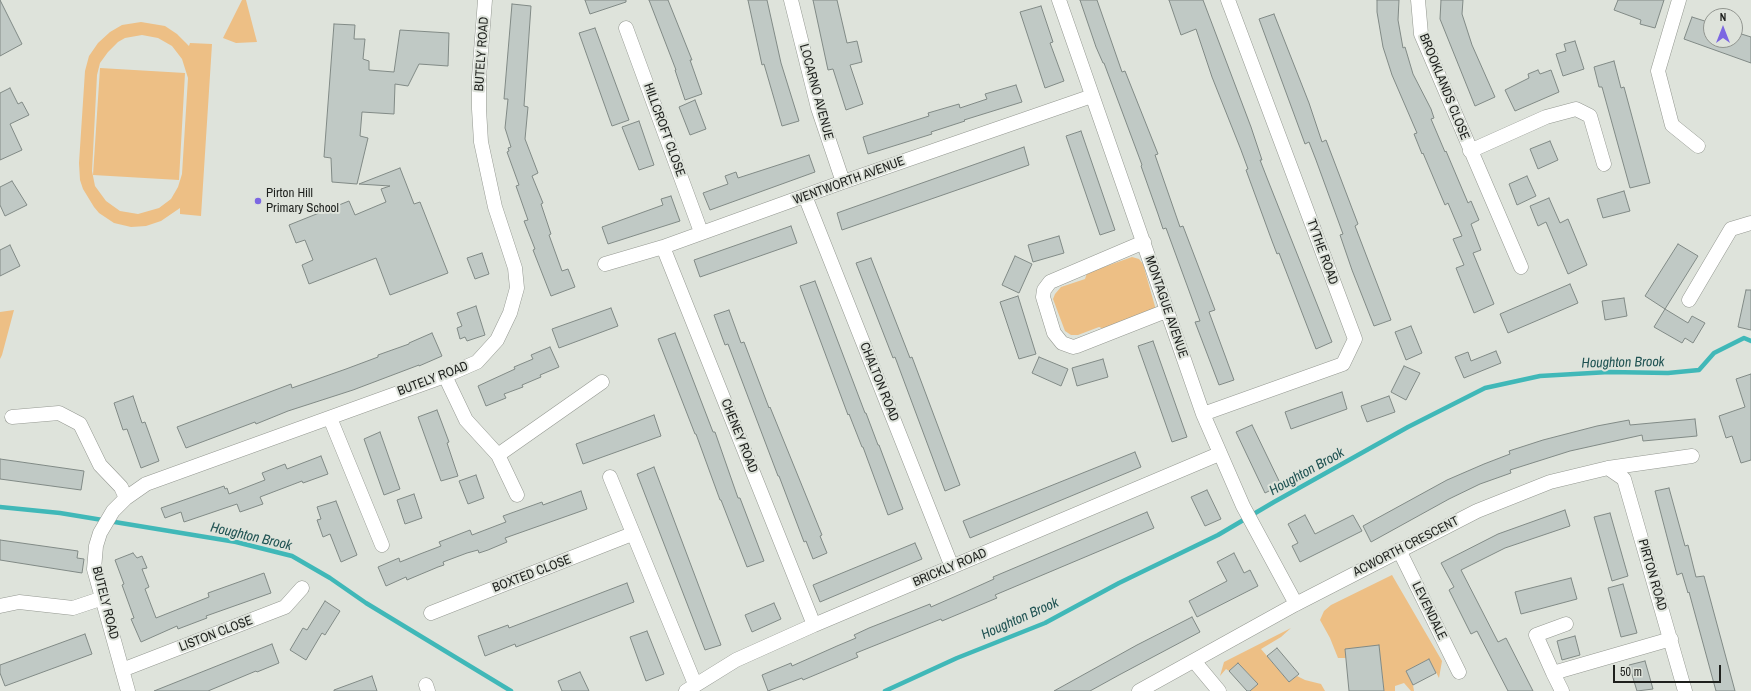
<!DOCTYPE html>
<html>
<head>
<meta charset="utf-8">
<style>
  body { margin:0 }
  #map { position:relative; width:1751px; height:691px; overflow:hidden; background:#dee3db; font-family:"Archivo Narrow",sans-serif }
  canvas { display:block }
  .north { position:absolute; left:1703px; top:8px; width:40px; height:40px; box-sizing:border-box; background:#dee3db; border:1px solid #91958f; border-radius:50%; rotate:0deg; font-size:11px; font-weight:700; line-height:16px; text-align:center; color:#1e201d }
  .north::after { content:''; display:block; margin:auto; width:14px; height:18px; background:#7c67e2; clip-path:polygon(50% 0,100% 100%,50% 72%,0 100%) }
  .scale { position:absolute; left:1613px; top:665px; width:108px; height:18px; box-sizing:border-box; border:2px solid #1e201d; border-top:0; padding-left:5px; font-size:12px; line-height:14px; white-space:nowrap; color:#1e201d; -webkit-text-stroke:3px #dee3db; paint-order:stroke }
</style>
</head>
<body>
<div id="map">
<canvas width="1751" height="691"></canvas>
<div class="north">N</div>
<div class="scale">50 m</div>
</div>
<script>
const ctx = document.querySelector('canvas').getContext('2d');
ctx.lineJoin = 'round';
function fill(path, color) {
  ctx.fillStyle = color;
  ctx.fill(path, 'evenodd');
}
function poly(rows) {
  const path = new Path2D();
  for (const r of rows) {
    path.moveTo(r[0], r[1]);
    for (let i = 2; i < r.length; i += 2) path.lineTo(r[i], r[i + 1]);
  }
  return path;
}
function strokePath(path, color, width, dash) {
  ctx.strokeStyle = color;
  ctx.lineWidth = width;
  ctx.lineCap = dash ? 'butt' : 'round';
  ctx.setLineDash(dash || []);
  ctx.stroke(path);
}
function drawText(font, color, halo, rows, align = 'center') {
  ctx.font = font + ' "Archivo Narrow",sans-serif';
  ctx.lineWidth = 4;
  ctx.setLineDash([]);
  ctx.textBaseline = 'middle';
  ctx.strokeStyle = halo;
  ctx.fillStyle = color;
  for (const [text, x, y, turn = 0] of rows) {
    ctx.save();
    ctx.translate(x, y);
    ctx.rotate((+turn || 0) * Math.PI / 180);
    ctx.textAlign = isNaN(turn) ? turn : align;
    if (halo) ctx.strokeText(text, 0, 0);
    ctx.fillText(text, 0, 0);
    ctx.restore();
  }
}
fill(poly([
  [242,0,246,0,257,42,236,43,223,38],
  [141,22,165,26,177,34,189,46,190,43,212,44,201,216,180,214,180,208,161,221,146,226,131,227,114,223,99,213,94,207,83,189,80,180,79,163,85,71,89,56,98,43,110,32,122,25],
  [142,35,158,38,172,46,182,59,188,78,182,174,178,187,171,199,159,208,138,214,120,211,106,201,95,186,92,171,97,75,100,63,108,52,118,42,125,38],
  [100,68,185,73,179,180,93,175],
  [1132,257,1139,259,1143,264,1156,310,1107,330,1099,327,1078,335,1071,335,1065,331,1053,299,1055,294,1061,287,1085,279,1087,273],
  [14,310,2,355,0,359,0,312],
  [1392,575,1442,661,1439,678,1429,659,1406,671,1413,685,1414,691,1411,691,1404,683,1395,686,1395,691,1384,691,1379,646,1345,649,1346,658,1338,658,1330,638,1320,620,1324,611,1331,605],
  [1291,628,1281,637,1261,649,1289,682,1297,676,1305,680,1321,684,1325,691,1250,691,1258,684,1238,663,1229,671,1226,669,1220,676,1224,662]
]), '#edbf85');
strokePath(poly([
  [0,507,60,513,236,542,292,556,330,578,366,603,511,691],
  [885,691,957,658,1045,623,1119,583,1218,535,1274,502,1408,427,1485,388,1540,376,1609,372,1668,373,1699,370,1714,353,1744,338,1751,341]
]), '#40b8b8', 4.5);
const building = poly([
  [0,0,22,44,0,56,0,0],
  [585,0,626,0,626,2,590,14,585,0],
  [649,0,668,0,692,60,690,60,702,94,685,100,675,70,676,70,649,0],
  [748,0,767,0,781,63,799,121,782,126,764,64,762,65,748,0],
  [813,0,837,0,847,43,857,41,862,62,850,65,863,104,846,110,833,69,828,70,813,0],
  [1080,0,1097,0,1122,72,1125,71,1158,154,1155,155,1180,227,1183,226,1215,310,1209,312,1234,380,1219,385,1195,322,1200,321,1188,288,1166,228,1163,229,1158,214,1141,166,1142,165,1104,63,1103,63,1096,47,1080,0],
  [1169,0,1203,0,1251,127,1262,160,1260,160,1267,178,1332,342,1316,349,1279,253,1277,254,1272,241,1246,170,1248,169,1241,150,1212,77,1196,29,1181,35,1169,0],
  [1377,0,1399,0,1398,20,1403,48,1405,47,1413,74,1431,109,1434,118,1431,119,1445,152,1446,151,1468,203,1471,201,1479,220,1471,224,1481,250,1473,253,1494,304,1474,313,1456,268,1464,265,1453,239,1462,236,1448,203,1445,205,1423,153,1422,154,1414,134,1417,133,1392,75,1383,47,1377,12,1377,0],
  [1441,0,1463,0,1462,14,1472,45,1495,97,1475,106,1440,19,1441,0],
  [1618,0,1664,0,1655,28,1640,24,1641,20,1614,10,1618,0],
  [512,4,531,6,524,106,528,107,525,139,538,173,532,176,543,203,541,204,551,234,549,235,562,271,568,269,575,287,551,296,533,250,535,249,524,221,528,220,516,186,519,185,507,152,509,151,508,148,511,147,505,128,508,99,504,99,512,4],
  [1041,6,1053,42,1050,43,1064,81,1045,88,1020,12,1041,6],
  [1274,14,1309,103,1322,142,1326,140,1358,224,1355,226,1391,320,1374,326,1352,270,1340,235,1343,234,1316,160,1309,142,1305,144,1259,19,1274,14],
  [1692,17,1711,23,1711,40,1735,40,1735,32,1751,37,1751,63,1684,39,1692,17],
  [334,24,355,25,354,39,365,39,363,59,369,61,369,70,394,72,400,30,449,33,448,66,419,64,408,86,395,84,394,114,362,112,360,136,368,138,357,184,332,182,331,158,324,157,334,24],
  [595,28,629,120,612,126,579,33,595,28],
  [1575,41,1584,69,1563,76,1556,54,1566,51,1564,44,1575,41],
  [1614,61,1621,88,1624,87,1650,183,1630,188,1602,87,1599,87,1594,67,1614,61],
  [1538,70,1540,74,1551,70,1559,92,1515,111,1505,90,1529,78,1528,74,1538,70],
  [1016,85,1022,102,964,120,965,121,931,132,932,134,868,154,863,137,929,116,928,113,959,104,960,108,987,99,985,94,1016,85],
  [10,88,18,104,22,102,29,115,10,124,22,150,0,160,0,93,10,88],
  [695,100,706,129,690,135,679,107,695,100],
  [639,121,654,165,639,170,622,127,639,121],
  [1081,131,1115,230,1100,235,1066,136,1081,131],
  [1550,141,1558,160,1538,169,1530,149,1550,141],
  [1024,147,1029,165,842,230,837,213,1024,147],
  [809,155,815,172,710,210,703,193,728,184,725,176,736,172,738,178,809,155],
  [400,168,414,204,420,202,448,273,390,295,376,258,309,284,302,265,313,260,305,240,296,243,289,225,349,201,355,215,386,202,381,189,390,186,359,184,400,168],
  [1527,176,1536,196,1517,205,1509,184,1527,176],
  [12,181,27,205,5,216,0,205,0,187,12,181],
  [1624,191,1630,211,1603,218,1597,199,1624,191],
  [671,196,680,221,608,244,602,227,663,205,661,199,671,196],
  [1549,198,1560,223,1568,219,1587,265,1568,274,1546,222,1538,226,1530,206,1549,198],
  [791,226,797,243,700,277,694,260,791,226],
  [1059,236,1064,253,1033,262,1028,245,1059,236],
  [1678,244,1698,256,1665,309,1645,296,1678,244],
  [10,245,20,266,0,276,0,250,10,245],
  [482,253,489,274,475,279,467,258,482,253],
  [1015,256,1032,264,1019,293,1002,285,1015,256],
  [871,258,910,358,912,357,960,485,945,491,895,357,893,358,856,263,871,258],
  [815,281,865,413,866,413,878,445,879,445,903,509,888,515,863,447,862,447,849,414,848,415,800,286,815,281],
  [1570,284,1578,303,1508,333,1500,314,1570,284],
  [1746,290,1751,290,1751,330,1738,327,1746,290],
  [1018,296,1036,354,1019,359,1000,302,1018,296],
  [1624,298,1627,316,1605,320,1602,301,1624,298],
  [476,306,485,335,467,341,465,337,460,339,457,328,462,326,457,313,476,306],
  [611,308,618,326,559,348,552,329,611,308],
  [1665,309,1688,323,1692,316,1705,323,1693,343,1685,338,1682,343,1654,327,1665,309],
  [729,310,741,343,744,342,769,408,770,407,822,535,820,536,827,553,813,559,806,541,804,542,779,476,778,476,728,344,725,345,714,315,729,310],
  [1411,326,1422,353,1406,360,1395,332,1411,326],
  [432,333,442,356,419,366,419,365,353,390,288,411,256,424,255,422,186,448,177,427,291,384,292,388,346,369,378,357,378,355,409,344,409,343,432,333],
  [675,333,713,432,715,432,738,498,740,498,764,561,747,567,721,500,720,500,696,434,695,434,658,339,675,333],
  [1153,341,1187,437,1172,442,1138,346,1153,341],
  [550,347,559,367,540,375,541,377,522,385,523,387,504,394,506,398,486,406,478,386,515,369,514,367,533,359,531,355,550,347],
  [1496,351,1501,363,1464,378,1455,357,1468,352,1471,361,1496,351],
  [1039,357,1068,369,1061,386,1032,373,1039,357],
  [1103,359,1108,377,1077,386,1072,368,1103,359],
  [1404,366,1420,373,1406,400,1391,392,1404,366],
  [1751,374,1751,460,1741,463,1732,436,1726,438,1719,416,1745,407,1736,379,1751,374],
  [1342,392,1347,409,1291,429,1285,412,1342,392],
  [133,396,142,423,145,422,159,461,141,468,127,429,123,430,114,403,133,396],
  [1389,396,1395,412,1367,422,1361,406,1389,396],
  [437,410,449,442,447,443,458,476,441,481,418,417,437,410],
  [654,415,661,436,583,464,576,444,654,415],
  [1695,419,1697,436,1643,441,1642,435,1570,451,1510,470,1511,473,1480,484,1449,499,1371,542,1363,526,1447,480,1484,464,1510,454,1509,451,1543,440,1597,426,1629,420,1630,425,1695,419],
  [1252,425,1281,485,1265,493,1236,432,1252,425],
  [380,432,400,489,384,495,364,439,380,432],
  [1135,452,1141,467,970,538,963,521,1135,452],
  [321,456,328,474,303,483,302,481,260,497,263,504,240,512,237,504,184,522,181,512,165,518,161,508,224,486,225,489,227,488,229,494,265,480,262,473,285,464,287,469,321,456],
  [0,459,84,471,81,490,0,479,0,459],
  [654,467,721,645,705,650,637,474,654,467],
  [476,475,484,498,468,504,459,481,476,475],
  [1669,488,1685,546,1688,545,1696,577,1704,576,1735,691,1716,691,1689,592,1688,593,1682,573,1677,575,1655,491,1669,488],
  [1207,490,1221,519,1205,526,1191,497,1207,490],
  [581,491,587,509,505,538,507,542,488,550,479,553,478,550,467,553,443,562,444,565,438,567,407,580,406,577,386,586,378,567,399,558,400,562,420,554,441,546,439,542,470,530,472,535,506,522,503,516,542,502,543,505,581,491],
  [414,494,422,518,405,524,397,500,414,494],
  [336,501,357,555,341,562,330,534,323,537,317,520,321,519,317,507,336,501],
  [1565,510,1570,526,1505,548,1461,570,1498,642,1506,638,1533,691,1508,691,1477,631,1471,634,1449,590,1454,587,1441,563,1498,534,1565,510],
  [1147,512,1154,528,995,595,997,598,942,621,941,619,856,653,858,657,803,680,802,678,768,691,762,675,791,663,792,666,837,646,856,638,854,635,869,628,930,604,931,607,963,593,994,579,993,577,1147,512],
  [1610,513,1628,576,1612,581,1594,517,1610,513],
  [1305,515,1315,534,1353,515,1362,531,1300,562,1292,546,1298,543,1288,524,1305,515],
  [0,540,78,551,77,558,84,559,82,573,0,560,0,540],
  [915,543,922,559,820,602,813,585,915,543],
  [133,553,137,558,142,556,147,568,142,569,149,587,145,589,156,618,209,597,208,593,264,573,271,593,206,616,207,618,178,629,177,626,141,642,131,619,134,618,122,585,124,584,115,560,133,553],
  [1234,553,1244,573,1250,570,1258,586,1197,617,1189,601,1227,581,1217,562,1234,553],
  [1571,578,1577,599,1521,614,1515,592,1571,578],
  [627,583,634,602,516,647,515,644,485,656,478,636,508,625,509,628,627,583],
  [1623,584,1637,633,1621,637,1608,588,1623,584],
  [325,601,340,611,325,635,322,633,306,660,290,650,303,628,307,630,325,601],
  [774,603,781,619,752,632,745,615,774,603],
  [1192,617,1200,632,1119,675,1090,691,1054,691,1137,645,1192,617],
  [647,631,664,674,646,681,630,637,647,631],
  [85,634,92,654,5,686,0,673,0,665,85,634],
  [1575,636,1580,655,1562,660,1557,641,1575,636],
  [272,644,279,663,257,672,256,671,208,691,154,691,272,644],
  [1379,645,1384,691,1349,691,1345,649,1379,645],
  [1277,648,1299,674,1289,682,1267,656,1277,648],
  [1429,659,1436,673,1413,685,1406,671,1429,659],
  [1645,661,1653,689,1637,691,1629,665,1645,661],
  [1238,663,1258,684,1250,691,1247,691,1229,671,1238,663],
  [580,672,589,691,562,691,558,681,580,672],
  [372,676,377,691,334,691,334,690,372,676]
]);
fill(building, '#c0c9c5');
strokePath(building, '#818a86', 1);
const minor = poly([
  [791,0,818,108,843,182],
  [1059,0,1203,414,1243,506,1296,604],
  [1418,0,1421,34,1521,267],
  [1679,0,1658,71,1672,125,1698,146],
  [626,28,701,232],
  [1470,151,1546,117,1576,109,1590,116,1604,164],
  [805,196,952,567],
  [1144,242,1050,282,1044,290,1043,297,1054,333,1062,343,1073,347,1077,346,1166,311],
  [663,247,814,625],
  [605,264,663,247,843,182,1092,96],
  [1689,300,1731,229,1751,223],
  [445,376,466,420,498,455,517,495],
  [1203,414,1343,364,1355,339,1228,0],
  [12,417,59,413,80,424,100,465,121,487,126,498],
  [330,418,382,545],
  [498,455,602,382],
  [1608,468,1624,479,1685,691],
  [610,477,695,684],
  [1399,550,1459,672],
  [0,606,19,602,73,608,103,598],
  [431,613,632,534],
  [1566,624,1536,635,1553,673,1671,639],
  [1194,661,1219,691],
  [122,670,285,607,302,588],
  [1553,673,1562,691],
  [426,685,428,691],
  [128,691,94,569,96,546,100,533,113,511,126,498,146,484,445,376,477,362,497,340,510,313,517,288,515,268,495,207,481,142,479,109,479,77,485,0],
  [686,691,736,660,814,625,1219,454],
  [1139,691,1296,604,1477,511,1550,482,1608,468,1692,456]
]);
strokePath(minor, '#949891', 15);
strokePath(minor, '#fff', 14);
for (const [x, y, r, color] of [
  [258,201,4,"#7c67e2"]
]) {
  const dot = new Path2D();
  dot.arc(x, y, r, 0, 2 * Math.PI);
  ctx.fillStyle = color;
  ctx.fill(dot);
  strokePath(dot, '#dee3db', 1.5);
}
drawText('13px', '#1e201d', '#dee3db', [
  ["BUTELY ROAD",482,54,-86],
  ["BROOKLANDS CLOSE",1444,87,68],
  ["LOCARNO AVENUE",816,92,75],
  ["HILLCROFT CLOSE",664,130,70],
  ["WENTWORTH AVENUE",849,181,-20],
  ["TYTHE ROAD",1322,252,70],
  ["MONTAGUE AVENUE",1166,307,71],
  ["BUTELY ROAD",433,379,-21],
  ["CHALTON ROAD",879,382,68],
  ["CHENEY ROAD",739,436,68],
  ["ACWORTH CRESCENT",1406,547,-27],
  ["BRICKLY ROAD",950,568,-23],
  ["BOXTED CLOSE",532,574,-21],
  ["PIRTON ROAD",1652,575,74],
  ["BUTELY ROAD",105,603,76],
  ["LEVENDALE",1429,611,64],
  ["LISTON CLOSE",216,634,-21]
]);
drawText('13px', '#1e201d', '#dee3db', [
  ["Pirton Hill",266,194],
  ["Primary School",266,209]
], 'left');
drawText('italic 14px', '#205353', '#dee3db', [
  ["Houghton Brook",1623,363,-1],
  ["Houghton Brook",1307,472,-29],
  ["Houghton Brook",251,537,13],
  ["Houghton Brook",1020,619,-24]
]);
</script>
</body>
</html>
